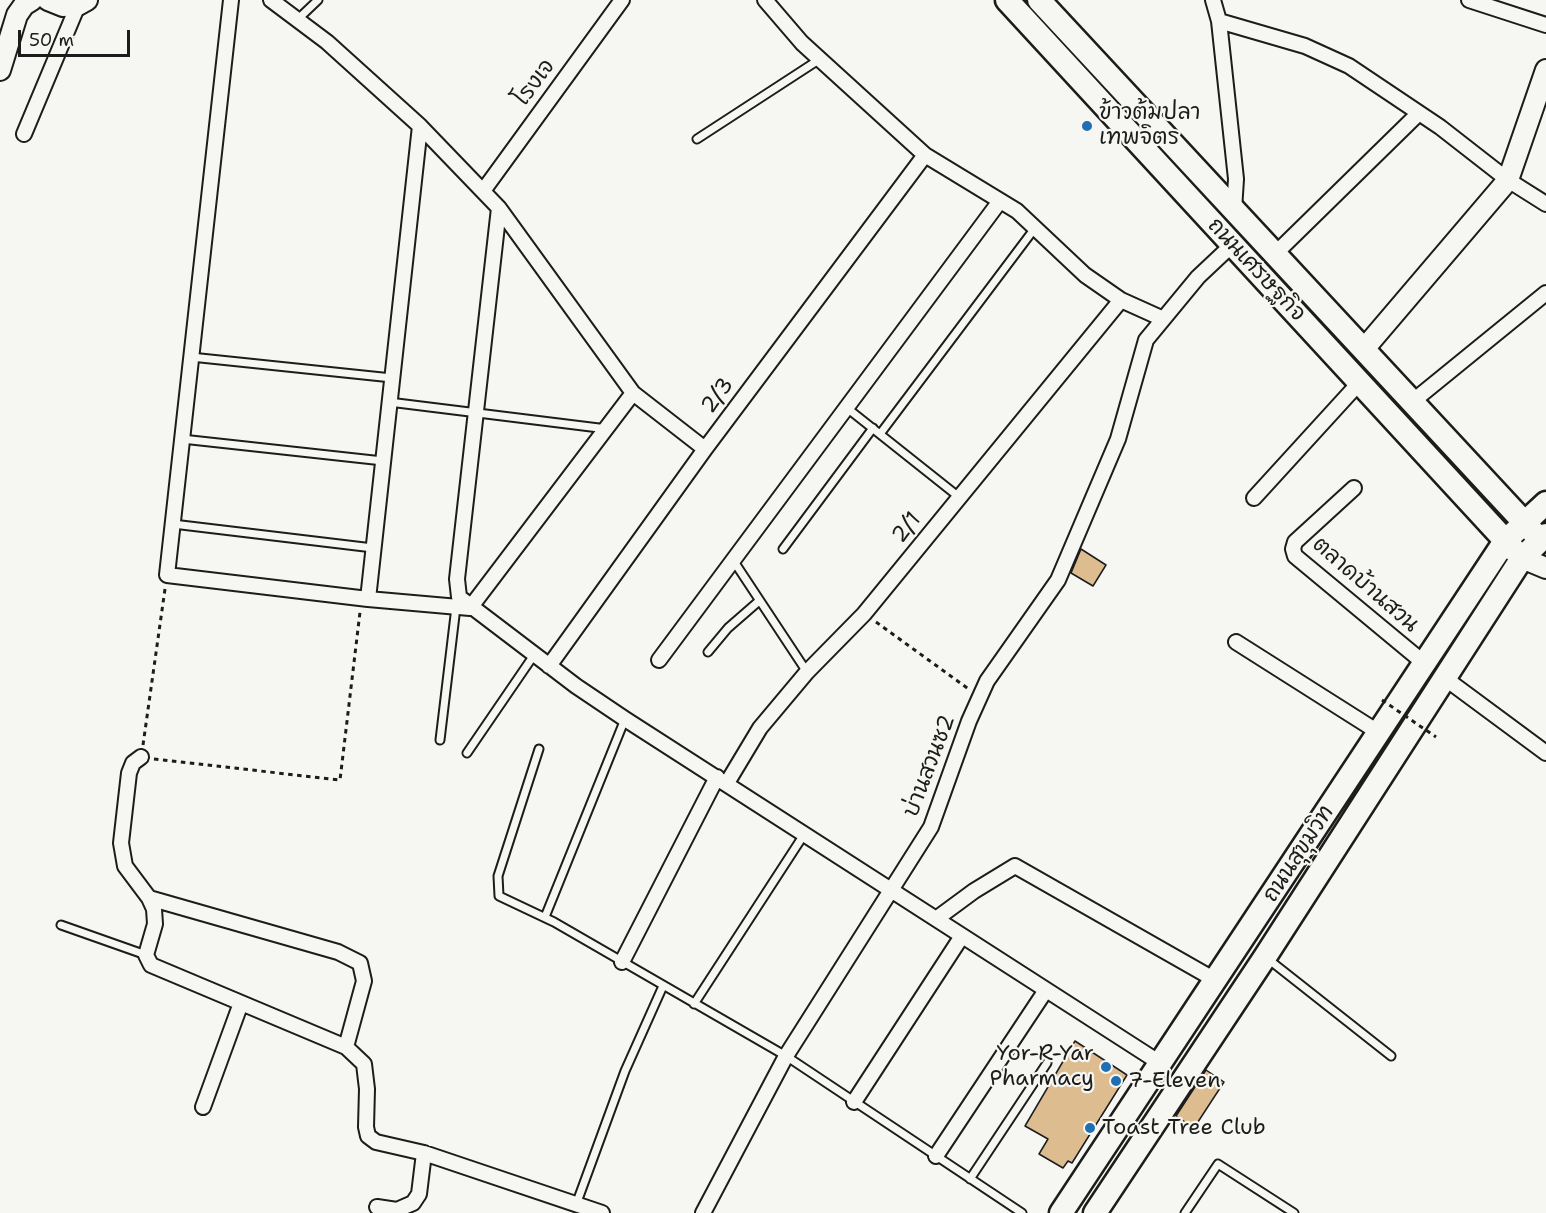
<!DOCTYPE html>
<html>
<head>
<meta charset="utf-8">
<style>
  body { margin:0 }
  #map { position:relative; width:1546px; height:1213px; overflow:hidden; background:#f6f6f2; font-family:"Shantell Sans",sans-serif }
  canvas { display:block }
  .scale { position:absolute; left:18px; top:30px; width:112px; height:27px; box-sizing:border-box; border:3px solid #1c1c1c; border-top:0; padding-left:8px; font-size:18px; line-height:21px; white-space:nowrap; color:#1c1c1c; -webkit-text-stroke:4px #f6f6f2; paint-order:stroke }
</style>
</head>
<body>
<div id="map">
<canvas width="1546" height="1213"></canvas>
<div class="scale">50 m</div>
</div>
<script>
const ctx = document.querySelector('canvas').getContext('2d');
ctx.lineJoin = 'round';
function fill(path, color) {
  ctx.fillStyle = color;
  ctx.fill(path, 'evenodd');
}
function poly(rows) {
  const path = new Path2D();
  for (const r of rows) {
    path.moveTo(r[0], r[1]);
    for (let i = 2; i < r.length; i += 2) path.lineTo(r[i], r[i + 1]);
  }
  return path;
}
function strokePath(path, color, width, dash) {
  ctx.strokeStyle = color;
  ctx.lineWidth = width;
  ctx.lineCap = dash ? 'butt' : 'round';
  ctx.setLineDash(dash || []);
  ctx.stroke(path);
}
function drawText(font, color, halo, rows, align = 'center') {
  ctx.font = font + ' "Shantell Sans","Playpen Sans Thai",sans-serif';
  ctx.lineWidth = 4.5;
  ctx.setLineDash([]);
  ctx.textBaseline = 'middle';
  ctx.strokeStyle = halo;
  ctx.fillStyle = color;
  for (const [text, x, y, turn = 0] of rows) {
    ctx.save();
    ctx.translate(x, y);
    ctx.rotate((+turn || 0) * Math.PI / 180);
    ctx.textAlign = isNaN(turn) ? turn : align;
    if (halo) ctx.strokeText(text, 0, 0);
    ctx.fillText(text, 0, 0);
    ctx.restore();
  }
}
const building = poly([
  [1081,549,1106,565,1093,586,1071,573,1081,549],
  [1075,1041,1127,1075,1072,1163,1068,1161,1063,1168,1039,1154,1048,1139,1025,1126,1075,1041],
  [1206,1070,1224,1082,1194,1128,1176,1116,1206,1070]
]);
fill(building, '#ddbd90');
strokePath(building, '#1c1c1c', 1.5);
const lane = poly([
  [297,20,318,0],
  [697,139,820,59],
  [191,357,392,378],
  [389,402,607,429],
  [847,408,959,497],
  [880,434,1035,228],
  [182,439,383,461],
  [173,524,373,548],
  [783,549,873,428],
  [733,560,807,672],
  [708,652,728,628,759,601],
  [440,740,456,607],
  [539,749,498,876,499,896,554,922,786,1056,1022,1213],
  [467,753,534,655],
  [545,917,625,719],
  [61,925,146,955],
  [1268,959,1391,1056],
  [694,1004,805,833],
  [970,1179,1047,1063],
  [577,1202,625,1071,663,986],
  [1185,1213,1218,1164,1294,1213]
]);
const street = poly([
  [231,0,167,575,368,599,470,608],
  [271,0,327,42,420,126,499,208,633,393,705,449],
  [765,0,802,43,925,155,1017,211,1085,275,1121,300,1161,318],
  [1213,0,1219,21,1236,179,1234,210],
  [1469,0,1546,25],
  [1219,21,1305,46,1349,66,1440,127,1508,180,1546,204],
  [24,134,78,5],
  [483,191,622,0],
  [499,208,457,579,459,597,576,686,625,719,1160,1063],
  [1275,254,1419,113],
  [1412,402,1546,293],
  [1354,488,1295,542,1293,549,1295,556,1424,663],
  [1254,498,1359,383],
  [368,599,420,126],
  [470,608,633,393],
  [1236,642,1378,732],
  [659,660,1000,201],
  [549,666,705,449,925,155],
  [1446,679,1546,753],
  [141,757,133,763,129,773,121,843,125,866,149,898,154,909,155,924,146,955,151,965,346,1047,364,1064,367,1089,366,1127,368,1136,376,1142,424,1153,602,1213],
  [727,783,760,728,807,672,864,614,1121,300],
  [149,898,338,952,360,963,364,981,346,1047],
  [936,919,974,891,1015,866,1217,981],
  [622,962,717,777],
  [854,1102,962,936],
  [203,1107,241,1003],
  [936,1156,1046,990],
  [377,1207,397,1210,413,1203,419,1194,424,1153],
  [703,1213,786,1056,931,827,969,721,987,681,1058,580,1118,439,1146,340,1198,277,1232,245]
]);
const secondary = poly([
  [48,0,63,6,78,5,87,0],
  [0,70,17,15,24,5,32,0],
  [1364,349,1508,180,1546,70],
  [1522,558,1546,568]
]);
const primary = poly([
  [1007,0,1514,550],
  [1039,0,1534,533],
  [1061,1213,1505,541,1546,503],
  [1095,1213,1265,957,1522,558,1546,535]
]);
strokePath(lane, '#1c1c1c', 11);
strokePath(street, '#1c1c1c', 18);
strokePath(secondary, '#1c1c1c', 24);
strokePath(primary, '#1c1c1c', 27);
strokePath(poly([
  [876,622,970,690],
  [143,745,165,589],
  [154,759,340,780,360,612]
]), '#1c1c1c', 3, [4.5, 4.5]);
strokePath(lane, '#f6f6f2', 7);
strokePath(street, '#f6f6f2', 14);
strokePath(secondary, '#f6f6f2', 20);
strokePath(primary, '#f6f6f2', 22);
strokePath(poly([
  [1382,700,1436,737]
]), '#1c1c1c', 3, [4.5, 4.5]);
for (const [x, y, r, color] of [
  [1087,126,6,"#1f6fb2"],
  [1106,1067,6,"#1f6fb2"],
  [1116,1081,6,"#1f6fb2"],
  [1090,1128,6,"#1f6fb2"]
]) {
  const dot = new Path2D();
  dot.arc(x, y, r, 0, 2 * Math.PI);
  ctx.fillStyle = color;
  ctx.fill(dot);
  strokePath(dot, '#f6f6f2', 2);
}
drawText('22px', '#1c1c1c', '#f6f6f2', [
  ["โรงเจ",535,83,-54],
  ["ถนนเศรษฐกิจ",1256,270,47],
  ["2/3",718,396,-53],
  ["2/1",907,528,-51],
  ["ตลาดบ้านสวน",1365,585,41],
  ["บ่านสวนซ2",930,766,-69],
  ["ถนนสุขุมวิท",1299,854,-57]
]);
drawText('22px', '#1c1c1c', '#f6f6f2', [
  ["ข้าวต้มปลา",1099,113],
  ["เทพจิตร",1099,138],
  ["Yor-R-Yar",1094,1054,"right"],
  ["Pharmacy",1094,1079,"right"],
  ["7-Eleven",1128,1081],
  ["Toast Tree Club",1102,1128]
], 'left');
</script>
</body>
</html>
